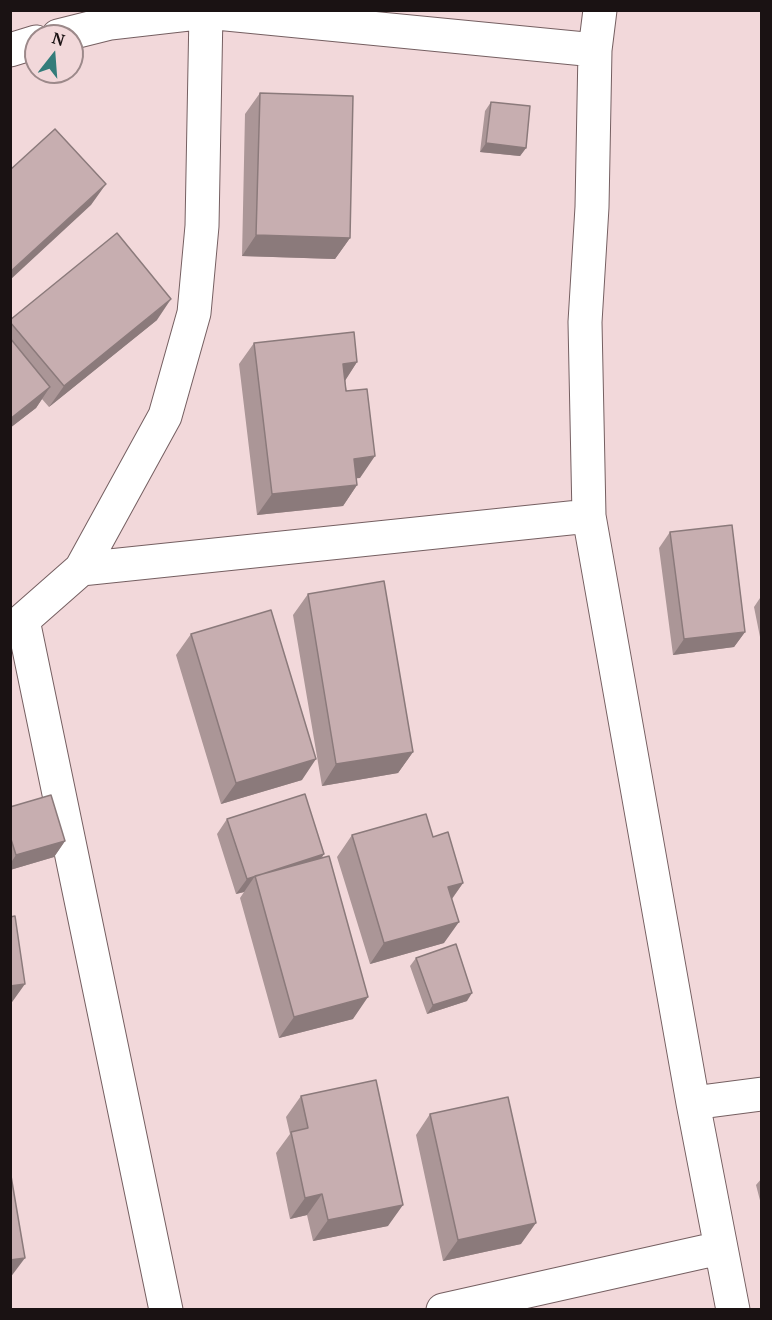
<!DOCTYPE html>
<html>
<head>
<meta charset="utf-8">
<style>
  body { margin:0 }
  #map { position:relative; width:772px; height:1320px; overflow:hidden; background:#f2d8da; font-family:"PT Serif",serif }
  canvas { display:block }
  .frame { position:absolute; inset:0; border:12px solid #1a1213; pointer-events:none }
  .north { position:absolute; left:24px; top:24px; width:60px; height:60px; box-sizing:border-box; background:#f2d8da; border:2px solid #9c898a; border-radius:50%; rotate:17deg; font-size:16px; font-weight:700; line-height:24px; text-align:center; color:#1a1213 }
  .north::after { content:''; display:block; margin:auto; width:21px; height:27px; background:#337c7a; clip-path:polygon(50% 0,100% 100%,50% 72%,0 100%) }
</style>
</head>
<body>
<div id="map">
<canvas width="772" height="1320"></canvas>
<div class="frame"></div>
<div class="north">N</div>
</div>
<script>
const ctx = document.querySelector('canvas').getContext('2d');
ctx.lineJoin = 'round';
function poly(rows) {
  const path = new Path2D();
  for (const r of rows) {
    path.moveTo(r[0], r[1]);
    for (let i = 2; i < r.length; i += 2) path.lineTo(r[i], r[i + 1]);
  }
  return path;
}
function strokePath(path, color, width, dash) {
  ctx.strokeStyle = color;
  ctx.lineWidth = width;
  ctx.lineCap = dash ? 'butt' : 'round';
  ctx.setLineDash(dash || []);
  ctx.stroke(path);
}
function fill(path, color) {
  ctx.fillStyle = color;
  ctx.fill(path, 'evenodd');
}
const street = poly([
  [600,10,595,50,592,207,585,322,589,516,693,1103,733,1310],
  [58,36,110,23,206,12],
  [10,50,36,42],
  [81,569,589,516],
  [693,1103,762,1094],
  [166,1310,23,620,81,569,165,416,194,313,202,226,206,12,595,50],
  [443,1310,720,1248]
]);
strokePath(street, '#755f61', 35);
strokePath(street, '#fff', 33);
fill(poly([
  [260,93,350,238,335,259,242,256,245,114],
  [491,102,526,148,520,156,480,152,485,111],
  [10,320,157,320,49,407,42,399,36,408,10,428],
  [254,343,357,362,345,380,360,478,357,478,357,485,343,506,257,515,239,364],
  [670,532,745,632,734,647,673,655,659,548],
  [308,594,413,752,398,773,322,786,293,615],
  [762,595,762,642,761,642,754,607],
  [191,634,302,780,221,804,176,655],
  [10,807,65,841,54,857,10,870],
  [227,819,324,854,321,859,353,1019,279,1038,240,898,244,892,236,894,217,834],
  [352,835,433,837,463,883,452,899,444,943,370,964,337,857],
  [416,958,467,1001,427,1014,410,966],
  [301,1096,388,1226,313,1241,307,1215,290,1219,276,1153,290,1134,286,1117],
  [430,1114,521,1244,443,1261,416,1135],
  [762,1178,762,1208,756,1185]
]), '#ab9697');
fill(poly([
  [486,143,526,148,520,156,480,152],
  [106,184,91,205,10,280,10,272],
  [256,235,350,238,335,259,242,256],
  [171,299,157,320,49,407,64,386],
  [357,362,343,384,343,364],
  [50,387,36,408,10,428,10,419],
  [375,456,360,478,340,480,354,459],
  [357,485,343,506,257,515,272,494],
  [745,632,734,647,673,655,684,639],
  [413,752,398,773,322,786,336,764],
  [316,759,302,780,221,804,236,783],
  [65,841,54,857,10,870,10,864,16,855],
  [324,854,313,869,255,876,244,892,236,894,247,879],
  [463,883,448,904,448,887],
  [459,922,444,943,370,964,384,943],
  [25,984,10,1005,10,986],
  [472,993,467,1001,427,1014,433,1005],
  [368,997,353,1019,279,1038,294,1017],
  [322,1194,307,1215,290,1219,305,1198],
  [403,1205,388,1226,313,1241,328,1220],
  [536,1223,521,1244,443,1261,458,1240],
  [25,1258,10,1278,10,1260]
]), '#8b7a7b');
const building = poly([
  [260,93,353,96,350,238,256,235,260,93],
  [491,102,530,106,526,148,486,143,491,102],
  [55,129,106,184,10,272,10,170,55,129],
  [117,233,171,299,64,386,10,322,10,320,117,233],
  [354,332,357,362,343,364,346,391,367,389,375,456,354,459,357,485,272,494,254,343,354,332],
  [10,338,50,387,10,419,10,338],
  [732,525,745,632,684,639,670,532,732,525],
  [384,581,413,752,336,764,308,594,384,581],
  [271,610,316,759,236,783,191,634,271,610],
  [305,794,324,854,247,879,227,819,305,794],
  [51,795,65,841,16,855,10,836,10,807,51,795],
  [426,814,433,837,448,832,463,883,448,887,459,922,384,943,352,835,426,814],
  [329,856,368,997,294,1017,255,876,329,856],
  [15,916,25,984,10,986,10,917,15,916],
  [456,944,472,993,433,1005,416,958,456,944],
  [376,1080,403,1205,328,1220,322,1194,305,1198,291,1132,308,1128,301,1096,376,1080],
  [508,1097,536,1223,458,1240,430,1114,508,1097],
  [10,1170,25,1258,10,1260,10,1170]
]);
fill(building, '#c7aeb0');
strokePath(building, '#8b7a7b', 1.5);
</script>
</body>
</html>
